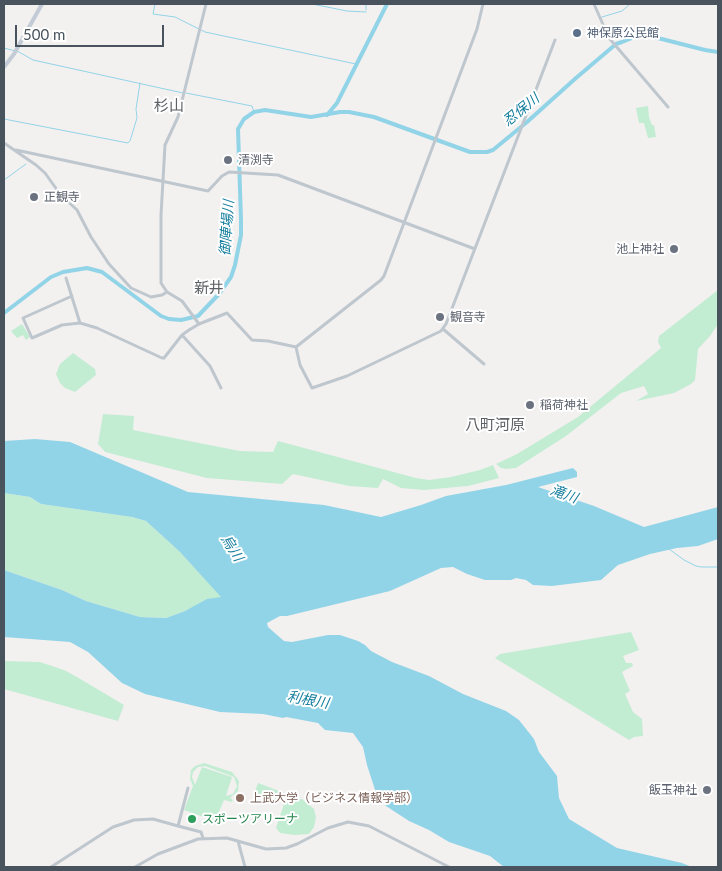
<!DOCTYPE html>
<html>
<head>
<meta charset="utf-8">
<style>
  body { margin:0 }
  #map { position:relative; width:722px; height:871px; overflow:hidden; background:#f3f0f0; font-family:Lato,sans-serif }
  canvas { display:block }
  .frame { position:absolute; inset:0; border:5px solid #49535d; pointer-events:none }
  .scale { position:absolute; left:15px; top:25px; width:149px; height:22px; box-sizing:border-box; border:2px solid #49535d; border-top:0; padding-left:6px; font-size:15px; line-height:18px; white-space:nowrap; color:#49535d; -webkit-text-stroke:4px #fff; paint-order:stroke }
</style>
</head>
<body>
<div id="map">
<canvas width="722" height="871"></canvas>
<div class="frame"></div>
<div class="scale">500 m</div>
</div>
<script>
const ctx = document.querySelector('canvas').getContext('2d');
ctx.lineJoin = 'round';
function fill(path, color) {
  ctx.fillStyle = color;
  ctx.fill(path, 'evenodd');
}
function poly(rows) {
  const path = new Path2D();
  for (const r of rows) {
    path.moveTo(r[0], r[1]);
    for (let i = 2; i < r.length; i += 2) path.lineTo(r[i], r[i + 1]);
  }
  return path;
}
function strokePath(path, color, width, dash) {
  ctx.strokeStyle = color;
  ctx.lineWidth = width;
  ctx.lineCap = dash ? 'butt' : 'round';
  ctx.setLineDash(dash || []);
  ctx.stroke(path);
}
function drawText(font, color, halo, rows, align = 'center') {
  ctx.font = font + ' Lato,"Noto Sans JP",sans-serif';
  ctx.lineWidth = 4;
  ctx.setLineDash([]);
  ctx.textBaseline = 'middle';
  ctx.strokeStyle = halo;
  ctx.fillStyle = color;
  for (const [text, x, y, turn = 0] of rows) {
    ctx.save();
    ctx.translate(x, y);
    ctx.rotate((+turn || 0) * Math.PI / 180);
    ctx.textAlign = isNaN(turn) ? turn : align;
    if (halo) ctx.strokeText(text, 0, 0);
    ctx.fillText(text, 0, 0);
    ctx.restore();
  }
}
fill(poly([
  [648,106,649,117,652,125,654,125,656,137,648,138,644,123,639,123,636,108],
  [718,290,718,324,710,336,698,349,695,380,691,384,674,393,636,401,648,394,644,386,621,393,566,436,516,468,506,469,501,468,496,464,517,454,578,417,661,348,658,342,659,336],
  [22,324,30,337,26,340,23,335,17,338,11,331],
  [73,353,95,369,96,375,75,392,65,388,60,383,56,374,60,364],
  [103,414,134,416,133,430,240,451,273,452,278,441,416,478,429,480,451,477,480,470,493,465,499,478,468,486,424,490,401,488,383,479,378,488,349,486,293,474,282,484,207,478,105,452,98,444],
  [4,493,30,497,41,504,132,517,146,521,180,552,222,597,191,608,185,611,166,618,140,617,86,601,62,590,4,570],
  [631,632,639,650,623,656,626,663,632,663,633,666,622,672,630,691,625,694,633,712,642,719,643,736,634,737,629,740,495,658,500,654],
  [4,661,40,662,64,670,77,677,124,705,118,721,4,689],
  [204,763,232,772,239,781,238,791,230,798,233,800,232,802,224,800,215,821,184,810,193,786,190,779,191,770,195,766],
  [205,766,234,777,237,786,233,794,226,796,232,777,202,767,195,785,192,777,193,772,198,767],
  [258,783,282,792,279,802,254,794],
  [294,798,302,799,314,809,316,817,314,827,309,834,295,835,280,833,276,828,285,801]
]), '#c2edd3');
fill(poly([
  [35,439,70,442,188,492,324,505,381,517,421,505,446,496,506,485,573,468,577,472,577,477,538,487,594,506,644,527,718,507,718,539,698,546,677,548,650,554,618,565,601,580,552,586,533,585,526,580,516,578,511,580,485,580,467,574,453,567,441,568,390,591,287,616,280,616,267,623,268,627,284,641,292,642,328,635,340,635,358,641,365,645,371,651,392,662,429,676,463,694,506,711,519,720,534,739,539,752,557,776,559,798,569,819,617,848,682,863,692,867,504,867,490,856,449,842,429,830,409,821,386,806,377,796,367,765,363,747,353,733,325,730,318,723,286,717,283,718,263,714,220,712,145,694,122,683,88,652,70,642,4,637,4,570,62,590,86,601,140,617,166,618,185,611,207,599,221,597,180,552,146,521,132,517,41,504,30,497,4,493,4,441]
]), '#92d4e7');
strokePath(poly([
  [155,4,153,14,175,17,205,32,356,64],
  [312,4,347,11,366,12],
  [366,4,366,10],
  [602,17,622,11,630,4],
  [4,48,19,52,33,60,183,93],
  [186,93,252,106,254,112],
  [4,119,128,143,130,141,137,118,136,109,140,83],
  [4,180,26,164],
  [669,549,684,560,696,566,701,567,718,567]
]), '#92d4e7', 1);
strokePath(poly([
  [327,115,337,103,387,4],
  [4,313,51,277,63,272,87,268,102,272,161,316,169,319,181,320,198,316,219,294,231,277,235,265,241,235,241,220,238,129,244,119,254,112,265,110,311,117,340,112,349,112,374,117,470,152,487,152,493,150,527,122,576,78,616,44,622,42,637,36,650,36,705,50,718,52]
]), '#92d4e7', 4);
strokePath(poly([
  [594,4,609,38,668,107],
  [4,143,36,165,45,173,60,194,77,210,91,237,109,264,131,288,151,297,162,295,167,292],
  [16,150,208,191,222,176,229,172,278,175,475,249],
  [66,278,80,323],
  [72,296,23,318,32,338,62,325,80,323,97,328,162,358,164,358,182,335,189,330,199,324,227,313,252,340,268,341,296,347,300,365,312,388,347,376,441,331,446,324,555,40],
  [199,324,182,301,167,292,161,283,161,215,165,145,178,117,206,4],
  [443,329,484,364],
  [182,335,210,366,221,388],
  [296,347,381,280,384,276,477,29,483,4],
  [178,826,188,788],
  [238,841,245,867],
  [51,867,113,827,134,820,153,819,178,826,201,832,203,838],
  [135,867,158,854,198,839,227,838,266,849,286,848,297,844,328,828,348,822,369,826,449,867]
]), '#bfc7ce', 3);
strokePath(poly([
  [4,67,14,54,42,4]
]), '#c2cbd6', 4);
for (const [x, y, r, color] of [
  [577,33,5,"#5c6f8a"],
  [228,160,5,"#6b7280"],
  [34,197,5,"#6b7280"],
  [674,249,5,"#6b7280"],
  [440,317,5,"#6b7280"],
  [530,405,5,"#6b7280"],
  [707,790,5,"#6b7280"],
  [240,798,5,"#8d6e63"],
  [192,819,5,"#2e9e5b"]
]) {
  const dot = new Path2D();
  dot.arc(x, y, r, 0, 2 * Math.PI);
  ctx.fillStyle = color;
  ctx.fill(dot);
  strokePath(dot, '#fff', 2);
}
drawText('12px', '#4e5e75', '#fff', [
  ["神保原公民館",587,33]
], 'left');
drawText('12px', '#5b616d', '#fff', [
  ["清渕寺",238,160],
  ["正観寺",44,197],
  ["池上神社",664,249,"right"],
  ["観音寺",450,317],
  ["稲荷神社",540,405],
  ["飯玉神社",697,790,"right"]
], 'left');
drawText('12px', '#785e54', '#fff', [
  ["上武大学（ビジネス情報学部）",250,798]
], 'left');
drawText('12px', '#27864d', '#fff', [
  ["スポーツアリーナ",202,819]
], 'left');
drawText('italic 14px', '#157e9d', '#fff', [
  ["忍保川",521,110,-39],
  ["御陣場川",227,228,-86],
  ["滝川",564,494,20],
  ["烏川",232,548,58],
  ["利根川",308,700,10]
]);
drawText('15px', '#5d6065', '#fff', [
  ["杉山",169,106],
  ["新井",209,288],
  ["八町河原",495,425]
]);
</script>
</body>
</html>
